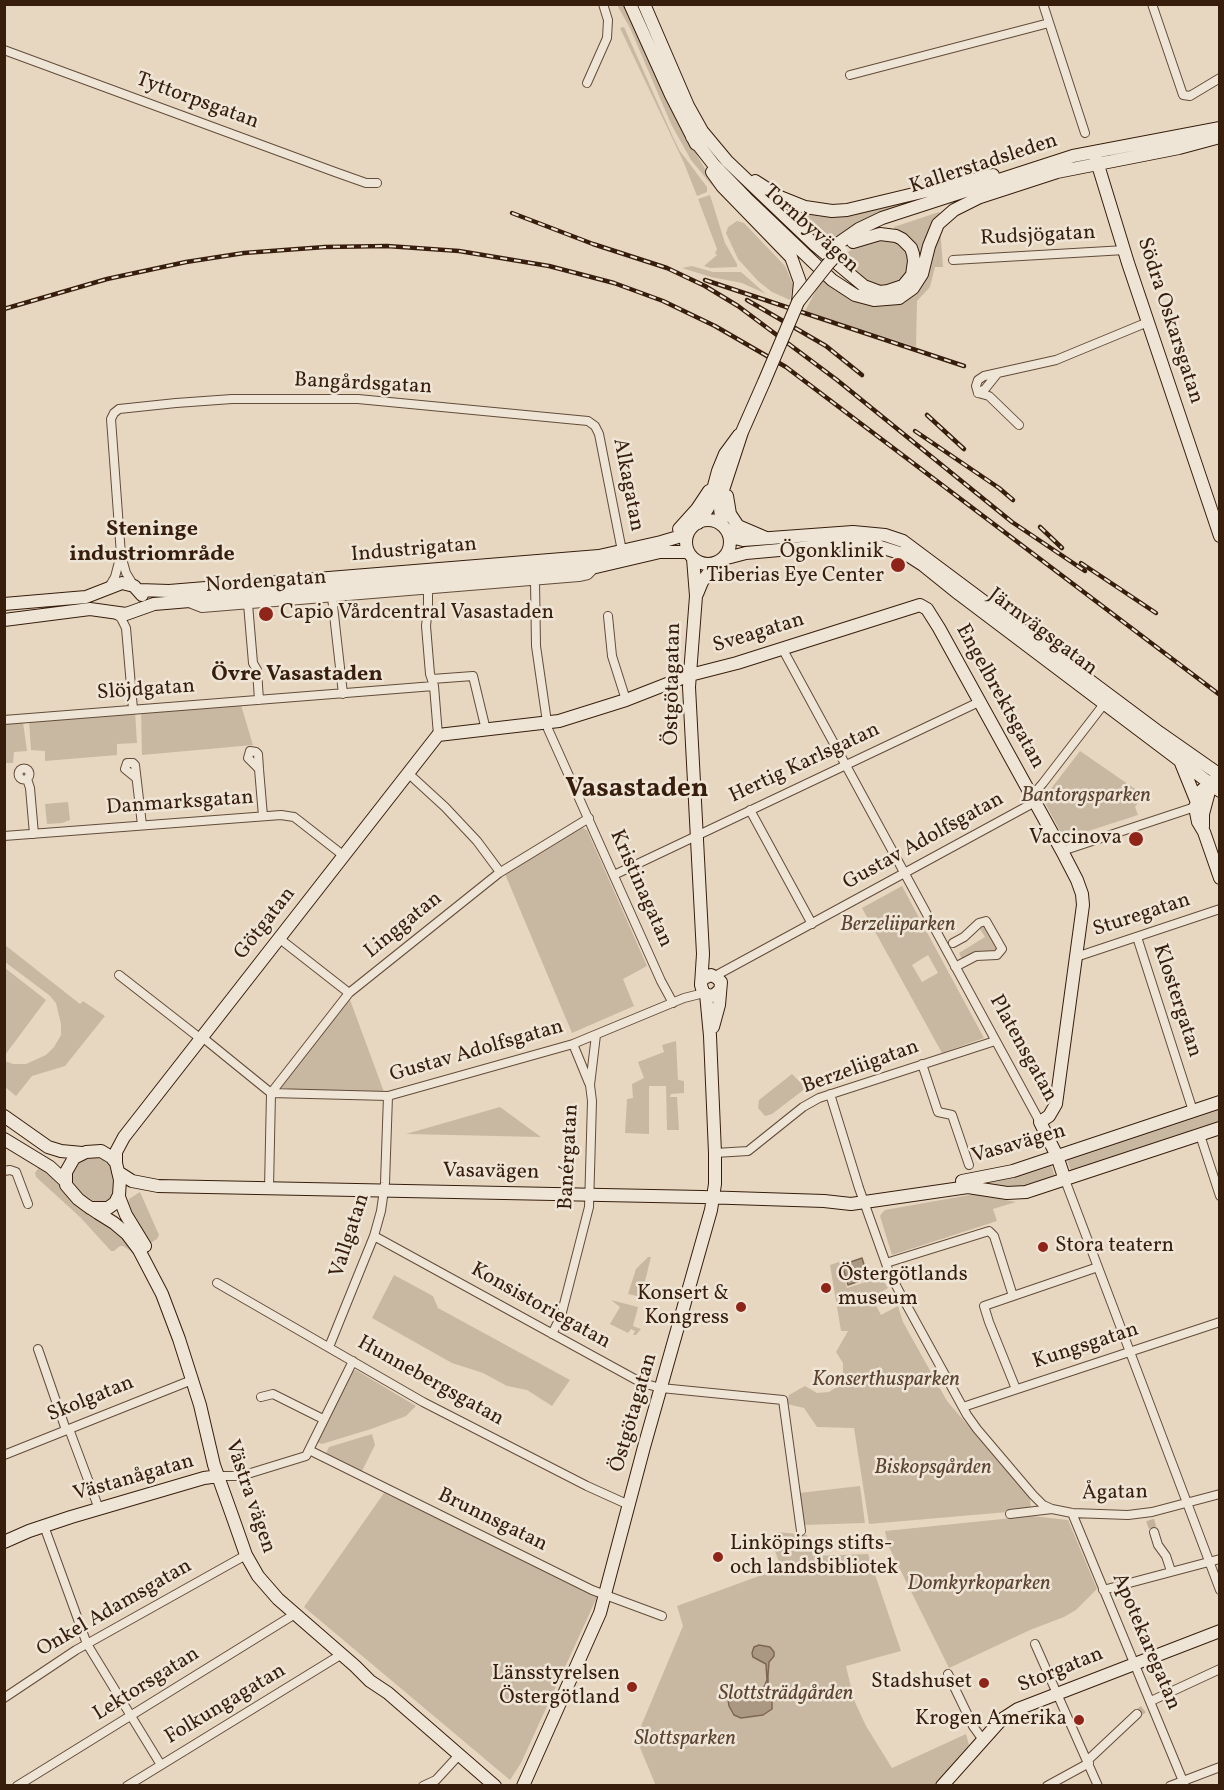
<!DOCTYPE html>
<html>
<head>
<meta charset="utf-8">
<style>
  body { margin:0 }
  #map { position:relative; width:1224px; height:1790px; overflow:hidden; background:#e7d7c0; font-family:Vollkorn,serif }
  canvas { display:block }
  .frame { position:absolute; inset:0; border:6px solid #371e0c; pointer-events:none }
</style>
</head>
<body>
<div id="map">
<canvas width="1224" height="1790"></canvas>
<div class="frame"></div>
</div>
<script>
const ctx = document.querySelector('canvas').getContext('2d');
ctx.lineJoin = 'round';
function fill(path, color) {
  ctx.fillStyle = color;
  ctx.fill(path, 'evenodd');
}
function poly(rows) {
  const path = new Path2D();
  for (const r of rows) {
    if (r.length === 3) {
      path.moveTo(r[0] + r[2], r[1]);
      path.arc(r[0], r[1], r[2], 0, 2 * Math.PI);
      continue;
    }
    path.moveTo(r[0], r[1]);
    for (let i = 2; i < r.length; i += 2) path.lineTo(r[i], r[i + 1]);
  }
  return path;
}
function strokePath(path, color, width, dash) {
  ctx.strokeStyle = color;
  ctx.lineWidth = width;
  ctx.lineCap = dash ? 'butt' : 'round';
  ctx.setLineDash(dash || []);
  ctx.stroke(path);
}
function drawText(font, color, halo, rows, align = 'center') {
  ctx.font = font + ' Vollkorn,serif';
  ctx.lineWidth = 5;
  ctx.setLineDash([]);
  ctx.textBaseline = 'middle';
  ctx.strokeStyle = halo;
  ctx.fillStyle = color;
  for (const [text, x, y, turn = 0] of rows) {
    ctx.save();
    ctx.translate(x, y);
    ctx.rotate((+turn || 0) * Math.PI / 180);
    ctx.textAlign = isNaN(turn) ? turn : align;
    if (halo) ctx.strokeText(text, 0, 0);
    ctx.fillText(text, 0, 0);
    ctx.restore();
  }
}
fill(poly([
  [617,5,623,5,627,11,678,123,708,174,788,260,790,267,709,182,691,160,671,124,630,28],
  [624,27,673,137,680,151,707,187,707,192,697,196,684,163,620,28],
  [1015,171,838,239,826,248,758,187,818,213],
  [710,195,725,243,737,264,737,267,710,268,704,266,717,255,715,253,717,249,698,199],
  [939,212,940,216,921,262,895,231,894,227],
  [737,221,744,223,785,266,793,284,790,300,772,292,758,281,738,259,726,233,728,227],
  [940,227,943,267,935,267,930,287,917,301,916,347,805,311,822,279,836,289,877,305,892,305,901,302],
  [894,239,908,251,909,270,895,286,874,286,838,262,845,254,865,241],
  [692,266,713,272,741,272,766,294,742,283,711,277,682,268],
  [241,705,253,745,142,755,141,711],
  [135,711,137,743,117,744,117,755,45,761,45,751,31,750,29,720],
  [23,722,27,751,14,752,13,763,5,763,5,723],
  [1080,751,1138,791,1140,800,1135,807,1138,815,1076,835,1074,829,1061,833,1043,799],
  [68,802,70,820,62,823,47,824,45,804],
  [581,827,587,830,647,966,623,979,634,1006,572,1033,505,874],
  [902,886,984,1038,942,1053,862,908],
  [928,955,938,973,922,982,912,965],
  [984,925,998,948,996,952,962,959,959,953,985,937,980,929],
  [5,945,80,1004,83,1001,105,1016,65,1066,32,1076,16,1096,5,1087,5,1061,13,1064,26,1064,46,1055,54,1047,61,1035,61,1024,56,1003,49,995,5,962],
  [5,968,46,1000,5,1055,4,1055],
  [349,997,384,1092,277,1089],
  [676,1041,678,1080,684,1081,684,1093,671,1094,670,1097,677,1097,679,1130,667,1130,666,1086,649,1086,649,1134,625,1133,627,1099,633,1098,632,1084,644,1078,638,1062,664,1052,662,1045],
  [792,1074,806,1088,772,1114,765,1116,758,1108,759,1100],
  [1219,1106,1219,1125,1072,1174,1066,1157],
  [500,1107,541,1137,406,1134],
  [95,1157,103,1160,112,1169,114,1193,106,1203,97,1204,90,1202,82,1196,71,1183,72,1175,76,1165,84,1160],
  [1050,1161,1056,1180,1024,1190,976,1182],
  [40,1166,114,1226,136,1254,123,1246,120,1246,114,1251,111,1251,80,1217,36,1177,35,1173],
  [140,1192,159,1235,157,1239,149,1244,127,1206,129,1199],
  [975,1194,1016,1202,993,1209,997,1221,892,1255,880,1216,882,1213,885,1210],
  [648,1257,651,1257,641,1297,628,1294,636,1269],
  [839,1262,847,1288,881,1277,888,1288,872,1298,881,1315,898,1306,903,1322,947,1401,1030,1498,1031,1510,869,1524,854,1428,817,1427,804,1408,787,1404,789,1395,805,1386,817,1393,829,1392,838,1386,843,1377,843,1363,836,1352,848,1331,841,1331,830,1265],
  [394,1275,433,1296,438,1308,570,1380,552,1406,527,1390,507,1386,483,1373,452,1363,372,1318],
  [611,1300,638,1307,633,1326,641,1329,636,1335,633,1335,635,1331,631,1329,628,1333,610,1324,620,1307],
  [356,1370,416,1406,406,1416,371,1429,322,1444,316,1442,352,1371],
  [372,1434,375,1445,362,1471,326,1453,329,1447],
  [860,1486,865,1523,803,1525,799,1493],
  [384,1493,598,1595,521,1763,510,1780,304,1607],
  [1032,1516,1068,1520,1097,1589,1076,1610,1064,1617,1030,1630,949,1668,888,1545,885,1531],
  [778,1532,807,1535,813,1556,868,1554,901,1651,846,1666,854,1700,866,1726,892,1768,966,1734,969,1745,935,1785,656,1786,636,1738,683,1626,677,1606,781,1568,773,1545,776,1545]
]), '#c9b8a1');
const water = poly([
  [862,1258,868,1278,848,1285,842,1265,862,1258],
  [759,1645,770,1647,774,1652,774,1656,769,1662,768,1675,768,1690,772,1696,772,1709,763,1715,741,1718,734,1715,729,1706,728,1699,729,1696,740,1692,764,1687,767,1680,766,1664,753,1657,752,1653,754,1647,759,1645]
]);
fill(water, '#ab9883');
strokePath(water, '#7d6753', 1.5);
strokePath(poly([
  [1150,1520,1154,1532],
  [1137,1714,1146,1707]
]), '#c4b29c', 8, [8, 4]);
const street = poly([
  [1043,4,1085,133],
  [1152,4,1183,95,1190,96,1220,78],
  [4,50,335,172,366,183,377,183],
  [850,75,1049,23],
  [587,83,607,38,608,20,603,4],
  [953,260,1125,250],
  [978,393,976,386,978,380,984,376,1056,360,1148,322],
  [978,393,989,396,1019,425],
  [978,393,985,389,997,374],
  [535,581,536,646,548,729,661,981,673,1003],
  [134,586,126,573,121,555,111,419,114,413,119,409,176,403,232,399,358,399,588,421,595,426,599,434,622,551],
  [109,587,115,577,120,558],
  [428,589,428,605],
  [332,597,343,694],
  [189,603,202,608,579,577,588,575,596,567],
  [248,604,253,663,257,670,259,700],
  [114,613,121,618,126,628,133,709],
  [608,616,612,656,626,700],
  [427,617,426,626,430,674,434,686,438,735],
  [782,648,1040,1122],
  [432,679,473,676,486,730],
  [4,720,434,686],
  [24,774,5.5],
  [259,769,248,758,250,751,256,752,258,754,259,769,263,816],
  [409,774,445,807,477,841,500,872],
  [136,778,125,769,127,763,133,763,135,765,142,825],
  [27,779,30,788,34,834],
  [1032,796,1043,783,1104,704],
  [750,810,812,924],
  [4,836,281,815,294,817,298,820,344,856],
  [1062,851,1195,807],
  [614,875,979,702],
  [1137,937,1193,1111],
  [280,939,349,993],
  [953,943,964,937,979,923,986,921,1002,949,997,955,976,956,955,967],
  [1076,957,1220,909],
  [119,975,201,1039],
  [715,976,1035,802],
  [202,1037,271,1093,269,1188],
  [573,1044,589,1083],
  [922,1064,938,1112,952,1115,969,1165],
  [271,1093,388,1096,573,1044,684,998,704,993],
  [271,1093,349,993,499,873,589,818],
  [830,1094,859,1188,889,1272,900,1293,967,1415,977,1429,1033,1495,1043,1505,1052,1509],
  [1200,1135,1220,1196],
  [715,1153,748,1151,803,1107,819,1098,995,1041],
  [4,1171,10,1170,16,1172,28,1204],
  [1065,1180,1220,1590],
  [374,1236,642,1383,661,1388,783,1400,801,1531],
  [886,1263,989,1231,994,1236,1013,1296],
  [217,1283,423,1402,587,1486,629,1505],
  [552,1334,561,1316,589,1207,592,1101,590,1085,596,1035],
  [329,1347,374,1236,381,1211,385,1183,388,1096],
  [38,1349,66,1430],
  [1016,1389,989,1322,984,1306,1098,1267],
  [261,1397,273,1394,323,1419],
  [963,1407,1220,1322],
  [69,1429,99,1509],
  [309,1450,592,1590,662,1616],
  [4,1455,192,1380],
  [219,1476,241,1476,306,1456,353,1361],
  [1072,1513,1185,1786],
  [1010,1514,1052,1509,1072,1513,1128,1515,1152,1512,1220,1494],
  [44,1526,87,1644,161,1765],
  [1154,1532,1158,1545,1166,1556,1171,1571],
  [1103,1590,1220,1559],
  [1035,1644,1098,1786],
  [948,1674,973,1726,983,1740],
  [4,1698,76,1650,246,1555],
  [1151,1701,1220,1669],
  [1088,1760,1137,1714],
  [17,1786,295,1614],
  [127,1786,342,1654],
  [423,1786,436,1780,459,1755],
  [1047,1786,1089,1763],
  [1170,1786,1220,1767]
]);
const secondary = poly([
  [630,4,671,95,696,144],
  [644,4,688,106,702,131,727,161,815,245,864,286,880,292,888,291,903,286,912,275,914,261,913,254,911,248,902,239,896,236,880,234,853,242],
  [692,137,714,165,746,198,832,280,855,295,874,300,899,298,913,288,922,274,929,246,938,224,954,210,980,197],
  [1094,152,1128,263,1220,536],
  [712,172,722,186,791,257,800,282,798,302],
  [755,181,780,197,805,207,832,211,847,210,993,175],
  [974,199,1057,172,1179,148,1220,137],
  [836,245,859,229,882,218,1073,156,1220,128],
  [727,496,730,514,738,526,766,538],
  [708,542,22],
  [698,523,708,508,718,471,725,454,739,435],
  [722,525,720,508,723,490,742,432,764,382],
  [679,529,697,509,709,491],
  [728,532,735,538,743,540,853,532,885,535,903,541,1160,733,1220,775],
  [693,558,696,596,689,687,703,954,701,985,703,992,708,996,714,995,720,990],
  [723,559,746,553,846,544,871,544,909,556,923,565,959,594,1220,791],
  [139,590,169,591,599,556,661,542,678,537,689,531],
  [697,594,702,582,715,564],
  [4,604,86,597,122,583,134,586,142,595],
  [4,620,90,609,126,614,154,604,596,567,660,552,688,552],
  [1181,763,1196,800],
  [1214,780,1202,790,1195,807,1198,822,1204,832,1220,878],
  [1203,827,1203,814,1211,784],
  [701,982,704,978,711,975,717,978,721,982,719,1005,713,1027],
  [4,1116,48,1147,61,1151,82,1153],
  [4,1139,50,1167,65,1181],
  [116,1163,116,1152,124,1137,438,735,559,721,626,700,690,675,737,663,920,605,927,609,939,628,1062,851,1077,880,1082,894,1083,905,1056,1104,1049,1116,1040,1122,1057,1156,1065,1180],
  [118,1172,132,1181,158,1186,702,1197,824,1201,851,1204,968,1187,1007,1193,1026,1192,1220,1128],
  [962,1181,1013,1171,1220,1102],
  [119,1197,126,1215,145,1246],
  [90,1208,108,1208,115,1203,119,1195,120,1180,116,1163,111,1157,101,1151,86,1152,74,1158,66,1172,66,1185,78,1199,86,1205,98,1213,114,1223,127,1234,139,1250,162,1294,179,1339,200,1405,214,1465,233,1518,246,1555,258,1576,278,1599,355,1666,370,1681,388,1693,495,1786],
  [4,1542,29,1531,71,1517,204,1478,219,1476],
  [523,1786,600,1613,644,1447,711,1210,715,1184,715,1153,710,1036,706,994],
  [942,1786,1001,1720,1018,1709,1220,1631]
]);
strokePath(street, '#634c39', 10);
strokePath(secondary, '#371e0c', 14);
strokePath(street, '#efe5d6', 8);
strokePath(secondary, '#efe5d6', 12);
const rail = poly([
  [512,213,593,244,667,268,705,286,738,306,837,380,1012,522,1085,571],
  [705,280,964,366],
  [747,300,826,346,862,375],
  [4,309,107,279,186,262,244,253,325,247,387,246,459,251,549,266,614,283,663,301,715,326,786,367,1220,695],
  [927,415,964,449],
  [915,431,999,488,1013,500],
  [1040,527,1062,548],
  [1081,563,1156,613]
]);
strokePath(rail, '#371e0c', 4.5);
strokePath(rail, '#efe5d6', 2, [7]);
const secondaryBridge = poly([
  [764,382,798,302,828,264,841,250]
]);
strokePath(secondaryBridge, '#371e0c', 14, []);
strokePath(secondaryBridge, '#efe5d6', 12);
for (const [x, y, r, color] of [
  [898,565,8,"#8f2418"],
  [266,614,8,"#8f2418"],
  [1136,839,8,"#8f2418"],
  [1043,1247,6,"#8f2418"],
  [826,1288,6,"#8f2418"],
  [741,1307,6,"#8f2418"],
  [718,1557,6,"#8f2418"],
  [984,1683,6,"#8f2418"],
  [632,1687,6,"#8f2418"],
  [1079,1720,6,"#8f2418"]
]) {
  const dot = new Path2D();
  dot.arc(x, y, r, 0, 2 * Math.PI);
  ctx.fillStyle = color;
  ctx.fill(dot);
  strokePath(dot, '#efe5d6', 2);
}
drawText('21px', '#371e0c', '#efe5d6', [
  ["Tyttorpsgatan",197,102,20],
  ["Kallerstadsleden",984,165,-18],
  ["Tornbyvägen",810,230,42],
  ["Rudsjögatan",1038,237,-3],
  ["Södra Oskarsgatan",1169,321,72],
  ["Bangårdsgatan",363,385,3],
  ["Alkagatan",627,485,79],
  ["Industrigatan",414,551,-5],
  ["Nordengatan",266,583,-4],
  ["Järnvägsgatan",1042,633,37],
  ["Sveagatan",759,634,-17],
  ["Östgötagatan",674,684,-89],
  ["Slöjdgatan",146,691,-4],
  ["Engelbrektsgatan",999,697,61],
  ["Hertig Karlsgatan",805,764,-25],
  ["Danmarksgatan",180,804,-4],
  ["Gustav Adolfsgatan",924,842,-29],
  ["Kristinagatan",640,889,66],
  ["Sturegatan",1142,916,-18],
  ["Götgatan",266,924,-52],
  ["Linggatan",404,926,-39],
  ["Klostergatan",1176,1001,72],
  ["Platensgatan",1022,1049,61],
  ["Gustav Adolfsgatan",477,1052,-16],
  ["Berzeliigatan",861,1068,-20],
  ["Vasavägen",1019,1145,-16],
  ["Banérgatan",570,1157,-87],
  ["Vasavägen",491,1173,1],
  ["Vallgatan",351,1236,-72],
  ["Konsistoriegatan",540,1307,29],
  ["Kungsgatan",1086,1347,-18],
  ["Hunnebergsgatan",430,1382,29],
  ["Skolgatan",91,1400,-22],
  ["Östgötagatan",635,1413,-74],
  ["Västanågatan",134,1479,-16],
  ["Ågatan",1115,1494,-1],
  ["Västra vägen",249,1497,71],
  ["Brunnsgatan",492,1521,26],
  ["Onkel Adamsgatan",115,1609,-30],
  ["Apotekaregatan",1145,1642,67],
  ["Storgatan",1061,1671,-22],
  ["Lektorsgatan",147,1685,-32],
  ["Folkungagatan",226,1705,-31]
]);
drawText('21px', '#371e0c', '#efe5d6', [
  ["Ögonklinik",884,553],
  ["Tiberias Eye Center",884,577],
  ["Capio Vårdcentral Vasastaden",280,614,"left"],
  ["Vaccinova",1122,839],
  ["Stora teatern",1055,1247,"left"],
  ["Östergötlands",838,1276,"left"],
  ["museum",838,1300,"left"],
  ["Konsert &",729,1295],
  ["Kongress",729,1319],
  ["Linköpings stifts-",730,1545,"left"],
  ["och landsbibliotek",730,1569,"left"],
  ["Länsstyrelsen",620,1675],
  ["Östergötland",620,1699],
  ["Stadshuset",972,1683],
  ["Krogen Amerika",1067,1720]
], 'right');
drawText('italic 21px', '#5c4431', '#efe5d6', [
  ["Bantorgsparken",1086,797],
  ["Berzeliiparken",898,926],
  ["Konserthusparken",886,1381],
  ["Biskopsgården",933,1469],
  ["Domkyrkoparken",979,1585],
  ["Slottsträdgården",786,1695],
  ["Slottsparken",685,1740]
]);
drawText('bold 22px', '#371e0c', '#efe5d6', [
  ["Steninge",152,531],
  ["industriområde",152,556],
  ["Övre Vasastaden",297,676]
]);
drawText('bold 27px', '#371e0c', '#efe5d6', [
  ["Vasastaden",637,791]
]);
</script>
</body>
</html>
